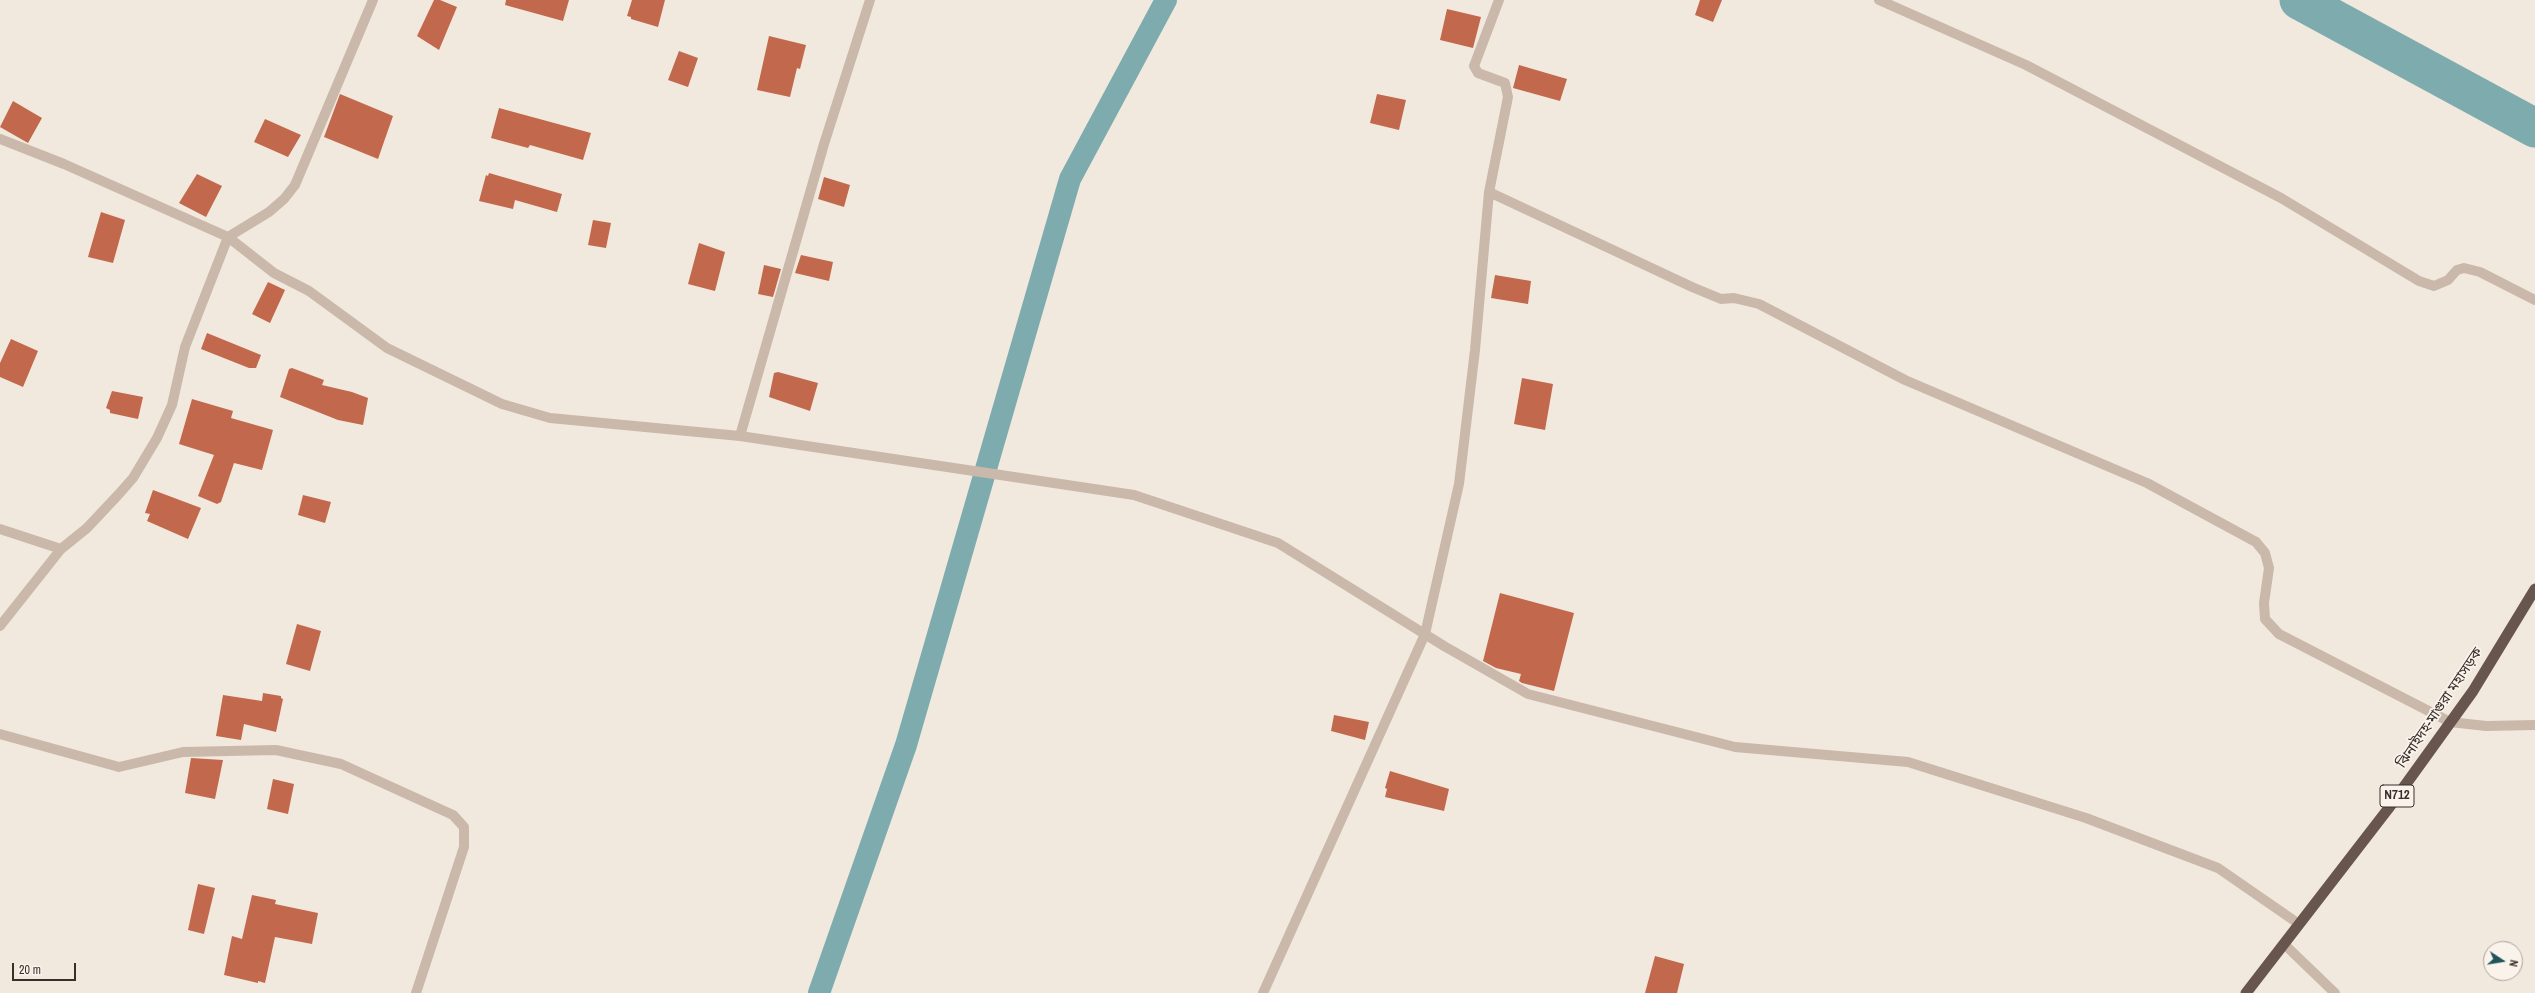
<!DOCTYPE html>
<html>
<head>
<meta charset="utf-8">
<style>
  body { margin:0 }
  #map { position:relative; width:2535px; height:993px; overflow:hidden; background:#f2e9de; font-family:"Archivo Narrow",sans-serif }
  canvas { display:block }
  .north { position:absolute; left:2483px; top:941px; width:40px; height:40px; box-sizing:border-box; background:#f9f3eb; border:1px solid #aca49e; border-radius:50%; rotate:102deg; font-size:11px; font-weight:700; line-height:16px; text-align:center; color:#382e2a }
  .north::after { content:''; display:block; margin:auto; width:14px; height:18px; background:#205458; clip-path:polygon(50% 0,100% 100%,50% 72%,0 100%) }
  .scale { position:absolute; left:12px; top:963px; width:64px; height:18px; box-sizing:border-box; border:2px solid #382e2a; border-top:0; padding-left:5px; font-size:12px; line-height:14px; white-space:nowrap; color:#382e2a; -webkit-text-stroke:3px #f9f3eb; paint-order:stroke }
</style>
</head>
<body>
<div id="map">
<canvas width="2535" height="993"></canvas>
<div class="north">N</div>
<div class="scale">20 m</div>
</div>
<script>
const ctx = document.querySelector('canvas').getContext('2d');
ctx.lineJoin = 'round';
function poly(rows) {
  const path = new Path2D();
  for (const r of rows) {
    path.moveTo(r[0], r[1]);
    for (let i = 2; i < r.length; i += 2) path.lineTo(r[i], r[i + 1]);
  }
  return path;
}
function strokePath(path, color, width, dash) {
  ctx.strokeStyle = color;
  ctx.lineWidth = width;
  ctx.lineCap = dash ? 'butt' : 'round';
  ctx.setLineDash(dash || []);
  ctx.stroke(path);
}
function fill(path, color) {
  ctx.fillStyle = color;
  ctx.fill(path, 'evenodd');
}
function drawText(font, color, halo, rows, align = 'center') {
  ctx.font = font + ' "Archivo Narrow","Noto Sans Bengali",sans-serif';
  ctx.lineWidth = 3.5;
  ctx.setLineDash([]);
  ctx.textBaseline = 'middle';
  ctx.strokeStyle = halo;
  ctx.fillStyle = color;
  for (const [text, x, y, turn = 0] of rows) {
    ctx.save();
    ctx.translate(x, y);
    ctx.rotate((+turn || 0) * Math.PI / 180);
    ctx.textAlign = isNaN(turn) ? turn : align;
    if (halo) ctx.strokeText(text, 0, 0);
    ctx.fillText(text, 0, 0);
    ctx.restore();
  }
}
strokePath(poly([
  [819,993,906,745,1070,179,1166,0]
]), '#7eacae', 22);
strokePath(poly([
  [2299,0,2535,128]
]), '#7eacae', 39);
fill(poly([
  [434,0,440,0,457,7,439,50,417,36],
  [506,0,569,0,563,21,505,5],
  [632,0,665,0,658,27,631,19,631,17,627,16],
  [1700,0,1722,0,1713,22,1695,15],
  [1447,9,1481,17,1473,48,1440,40],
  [769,36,806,45,800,69,797,68,790,97,757,90],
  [679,51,698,58,688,87,668,80],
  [1519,65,1567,79,1560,101,1513,88],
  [340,94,393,116,378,159,324,137],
  [1377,94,1406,100,1399,130,1370,123],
  [13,101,42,118,28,143,0,127],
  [499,108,591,133,583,160,530,145,528,148,491,138],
  [265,119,301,135,288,157,254,142],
  [489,173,562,194,557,212,515,200,513,209,479,201,486,175,488,176],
  [197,174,222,186,206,217,179,203],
  [824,177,850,185,844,207,818,199],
  [101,212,125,220,113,263,88,257],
  [593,220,611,223,606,248,588,245],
  [699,243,725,252,715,291,688,284],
  [801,255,833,262,829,281,795,273],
  [764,265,781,269,773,297,758,294],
  [1495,275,1531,281,1528,304,1491,298],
  [268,282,285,290,270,323,252,314],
  [207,333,261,355,256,368,249,368,201,349],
  [11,339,38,351,23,387,0,377,0,363],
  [292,368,324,380,322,385,352,392,368,398,363,425,338,420,280,397,289,369],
  [778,372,818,383,810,411,769,397,774,373],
  [1522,378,1553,384,1545,430,1514,424],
  [112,391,143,397,138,419,110,413,110,410,106,408],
  [192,399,233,411,231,418,273,430,262,470,234,463,221,502,217,504,198,496,214,455,179,444],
  [153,490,201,508,188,539,147,521,150,514,145,513],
  [303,495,331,502,325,523,298,515],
  [1500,593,1574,613,1554,691,1522,683,1519,681,1521,674,1496,668,1483,661],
  [297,624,321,631,310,671,286,664],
  [263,693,281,696,281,698,283,699,276,732,244,724,241,740,216,736,223,695,262,701],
  [1334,715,1369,722,1365,740,1331,731],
  [191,758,223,760,215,799,185,793],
  [1390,771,1449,789,1444,811,1385,797,1387,789,1385,788],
  [273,779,294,784,288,814,267,809],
  [198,884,215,888,204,934,188,930],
  [252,895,276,900,275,904,318,913,312,944,275,937,265,983,258,981,258,983,224,975,232,936,242,939],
  [1655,956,1684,964,1677,993,1645,993]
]), '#c2684c');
strokePath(poly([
  [373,0,295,185,284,199,269,212,228,237,274,273,309,291,387,348,502,404,550,418,740,436,1134,495,1278,543,1444,646,1528,694,1735,747,1908,762,2086,818,2218,868,2299,924],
  [1879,0,2026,65,2281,198,2419,281,2434,286,2448,280,2457,270,2464,268,2480,272,2535,300],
  [0,139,64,164,228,237,185,347,172,405,157,438,133,478,118,495,87,528,61,549,0,626],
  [1489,192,1692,287,1721,299,1734,298,1759,304,1905,380,2147,483,2256,542,2265,553,2269,568,2264,603,2265,619,2279,634,2450,722,2486,726,2535,725],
  [740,436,824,144,870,0],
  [0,529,61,549],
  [0,734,119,767,183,752,276,750,341,764,453,815,464,827,464,847,416,993],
  [2284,944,2335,993],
  [1263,993,1425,634,1459,484,1475,350,1489,192,1508,97,1505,83,1478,73,1474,66,1499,0]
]), '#cab9aa', 10);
strokePath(poly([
  [2246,993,2388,809,2473,691,2535,589]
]), '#68564e', 11);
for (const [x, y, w] of [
  [2397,796,34]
]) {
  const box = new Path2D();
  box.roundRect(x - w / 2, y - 11, w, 22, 3);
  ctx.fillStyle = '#f9f3eb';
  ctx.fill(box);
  strokePath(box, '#382e2a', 1);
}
drawText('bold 13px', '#382e2a', null, [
  ["N712",2397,796]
]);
drawText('14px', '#382e2a', '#f9f3eb', [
  ["ঝিনাইদহ-মাগুরা মহাসড়ক",2440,708,-56]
]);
</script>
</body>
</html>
